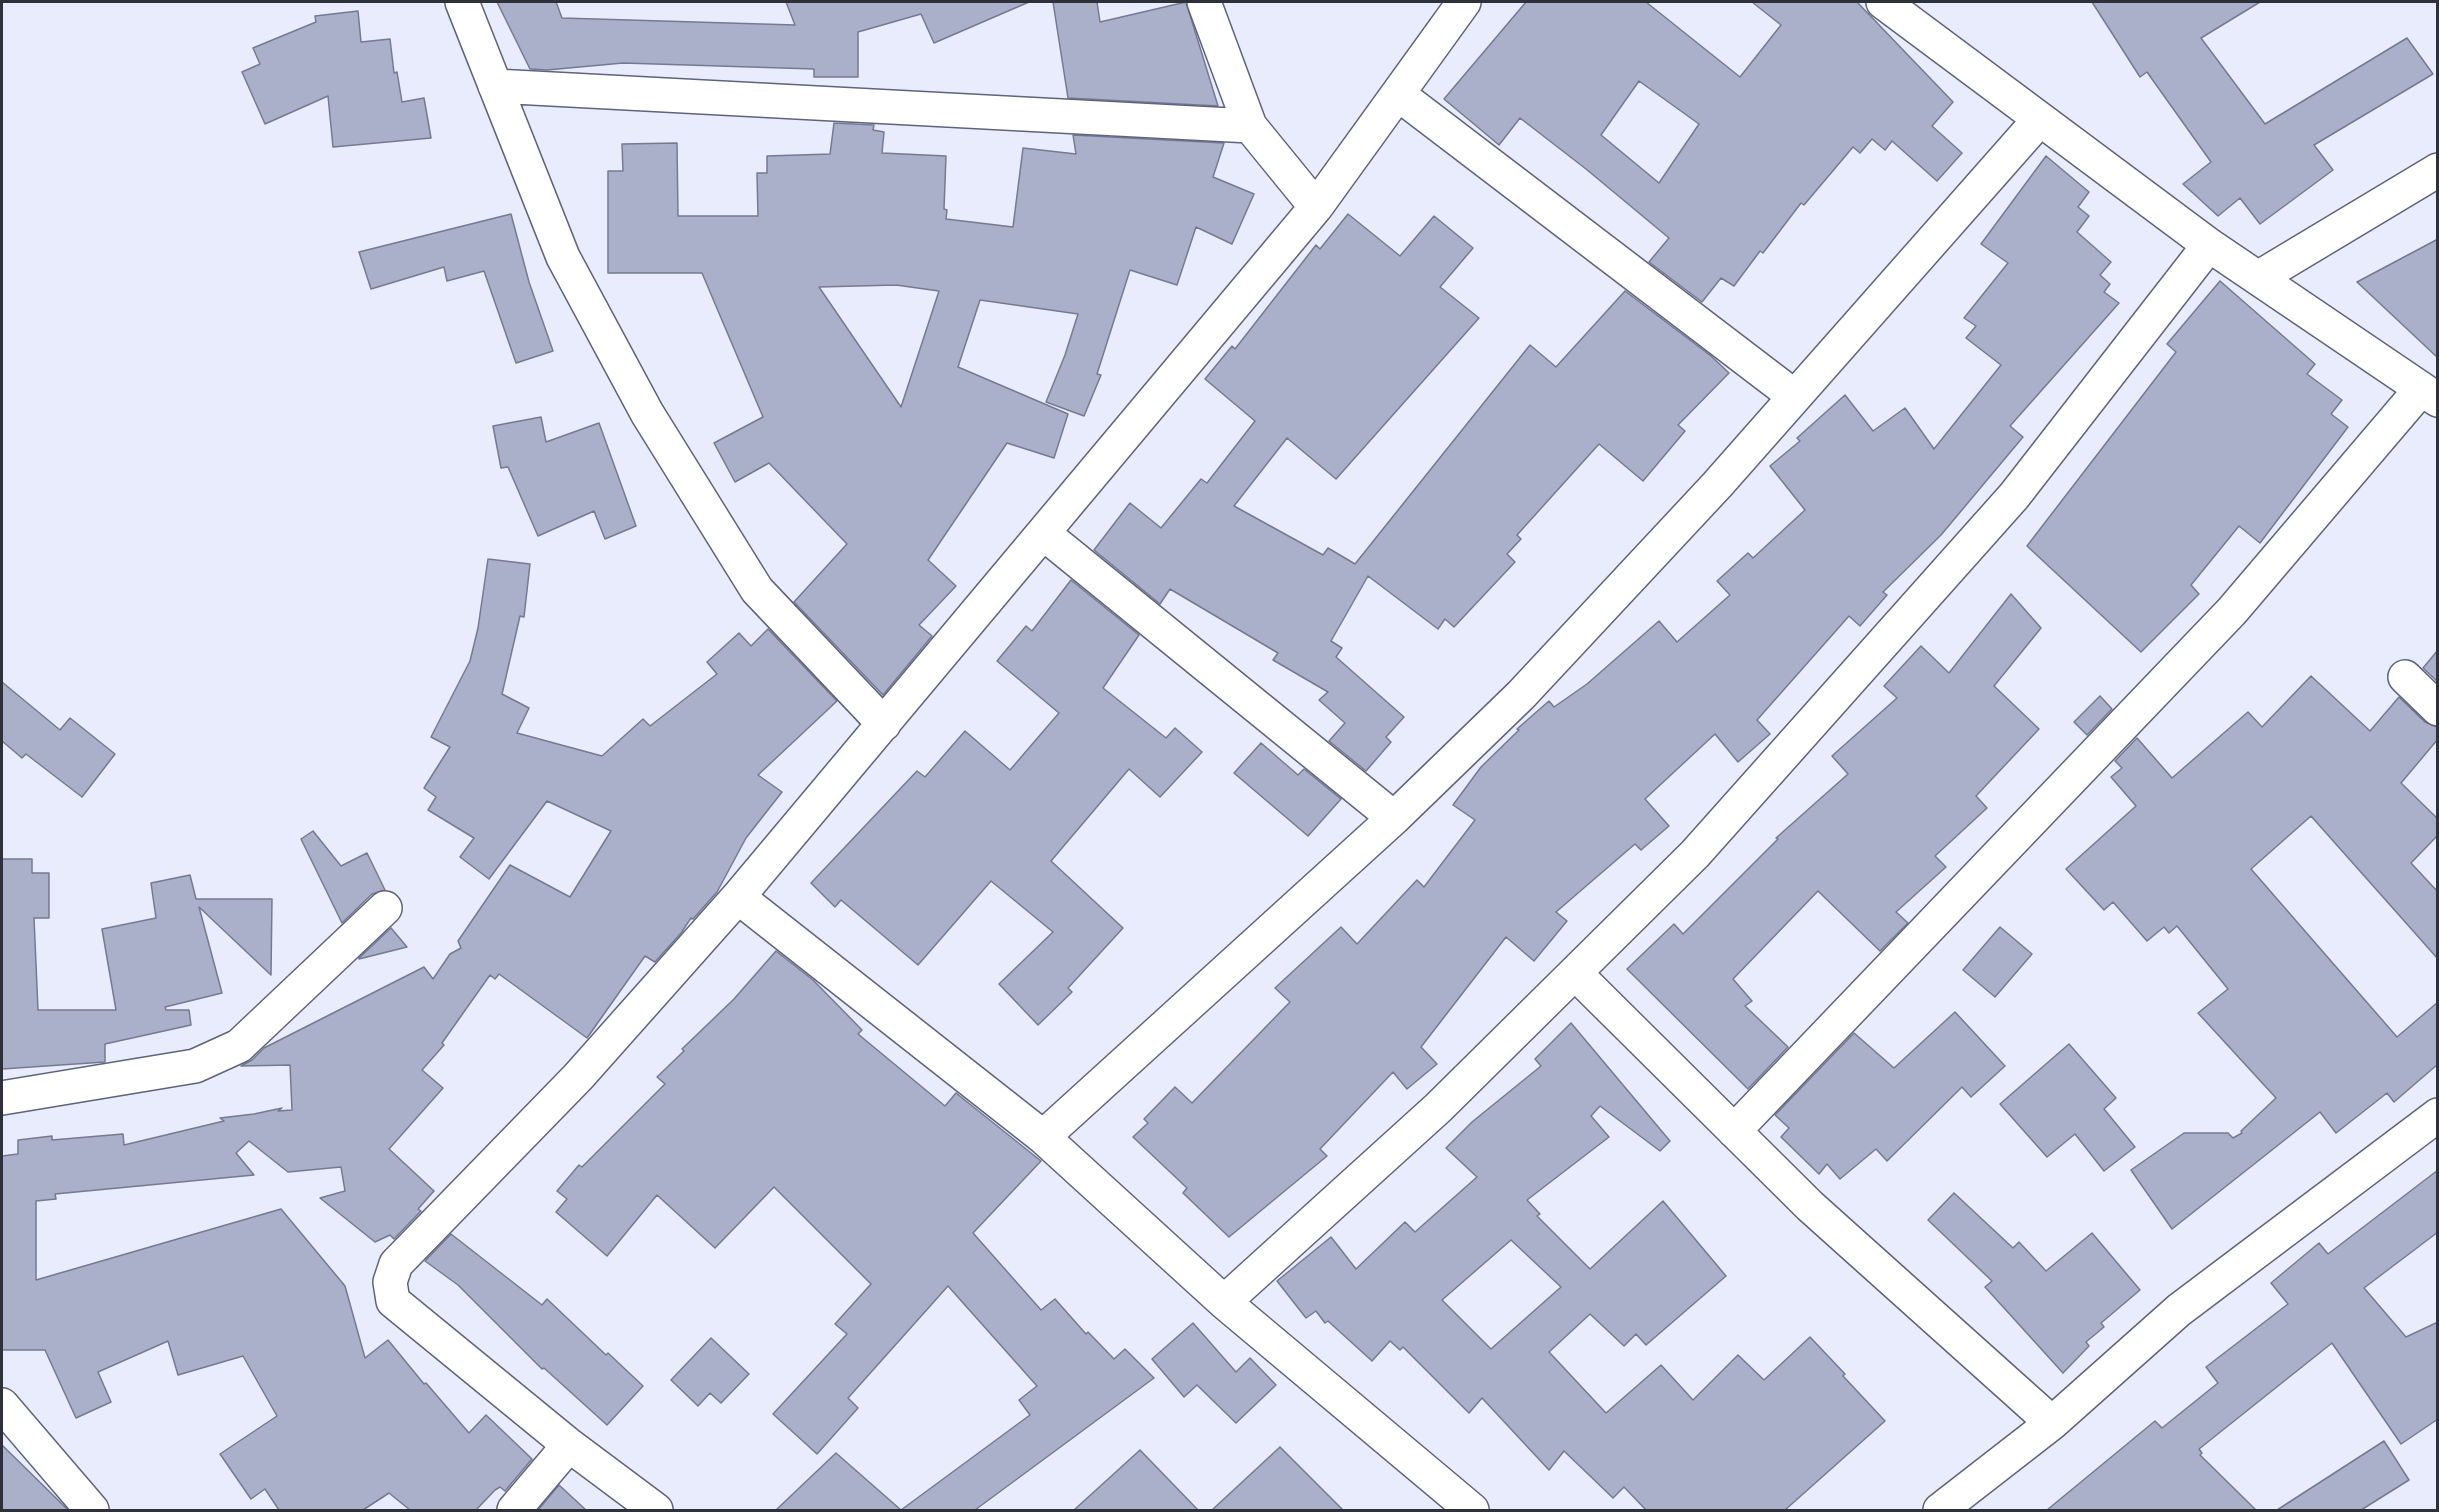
<!DOCTYPE html>
<html>
<head>
<meta charset="utf-8">
<style>
  body { margin:0 }
  #map { position:relative; width:2439px; height:1512px; overflow:hidden; background:#e9ecfc; font-family:Figtree,sans-serif }
  canvas { display:block }
  .frame { position:absolute; inset:0; border:3px solid #2e303a; pointer-events:none }
</style>
</head>
<body>
<div id="map">
<canvas width="2439" height="1512"></canvas>
<div class="frame"></div>
</div>
<script>
const ctx = document.querySelector('canvas').getContext('2d');
ctx.lineJoin = 'round';
function fill(path, color) {
  ctx.fillStyle = color;
  ctx.fill(path, 'evenodd');
}
function poly(rows) {
  const path = new Path2D();
  for (const r of rows) {
    path.moveTo(r[0], r[1]);
    for (let i = 2; i < r.length; i += 2) path.lineTo(r[i], r[i + 1]);
  }
  return path;
}
function strokePath(path, color, width, dash) {
  ctx.strokeStyle = color;
  ctx.lineWidth = width;
  ctx.lineCap = dash ? 'butt' : 'round';
  ctx.setLineDash(dash || []);
  ctx.stroke(path);
}
const building = poly([
  [497,2,556,2,562,18,795,25,786,2,1029,2,934,43,921,14,858,32,858,77,814,77,814,69,623,63,547,70,530,69,497,2],
  [1053,2,1097,2,1100,22,1186,2,1218,106,1068,98,1053,2],
  [1526,2,1646,2,1740,77,1781,25,1752,2,1857,2,1953,102,1932,126,1962,153,1937,181,1892,141,1885,150,1872,139,1860,153,1853,147,1804,205,1801,203,1763,253,1760,251,1734,286,1721,278,1702,302,1649,262,1669,238,1586,169,1520,118,1499,145,1444,99,1526,2],
  [1639,81,1699,124,1659,183,1601,135,1639,81],
  [2092,2,2260,2,2201,38,2265,124,2407,38,2433,74,2314,145,2333,170,2260,224,2240,198,2218,216,2183,184,2211,162,2147,72,2140,77,2092,2],
  [358,11,361,42,390,39,394,73,397,72,402,102,424,98,431,138,333,147,328,96,265,124,242,72,260,64,253,48,316,22,315,16,358,11],
  [834,123,874,125,873,130,884,132,882,153,946,156,944,209,947,210,946,219,1013,227,1023,148,1076,154,1073,135,1224,143,1213,177,1254,194,1232,244,1196,227,1177,285,1130,270,1097,374,1101,375,1084,416,1046,402,1065,355,1078,314,980,300,958,367,1068,414,1054,458,1007,443,928,560,956,586,919,625,932,636,883,695,794,602,847,544,769,463,735,482,714,443,763,417,702,273,608,273,608,171,623,171,622,144,677,143,678,216,758,216,757,173,767,173,767,156,830,154,834,123],
  [896,285,939,291,901,407,819,287,896,285],
  [2046,156,2089,192,2078,207,2089,216,2077,232,2111,262,2100,275,2110,284,2104,292,2119,303,2010,426,2023,437,1941,535,1883,592,1887,595,1860,626,1849,616,1757,720,1770,734,1738,762,1715,734,1645,799,1669,826,1641,850,1635,844,1556,912,1567,921,1534,961,1506,937,1421,1047,1437,1064,1407,1089,1393,1072,1320,1149,1327,1156,1229,1237,1183,1193,1187,1188,1133,1137,1148,1123,1144,1119,1175,1087,1192,1103,1290,1002,1275,988,1341,927,1357,944,1417,880,1424,887,1475,820,1453,805,1481,767,1519,730,1517,729,1549,701,1554,707,1587,684,1659,621,1677,642,1730,595,1717,581,1748,553,1753,558,1805,510,1770,466,1800,441,1797,438,1845,395,1873,431,1905,408,1934,449,2001,365,1966,338,1976,326,1964,318,2008,263,1981,244,2046,156],
  [511,214,529,282,553,351,516,363,484,271,447,281,444,267,371,289,359,252,511,214],
  [1348,214,1400,256,1434,216,1473,248,1440,287,1479,318,1336,479,1287,438,1234,506,1323,555,1328,548,1355,564,1530,345,1556,367,1625,291,1711,356,1729,373,1678,425,1685,431,1643,481,1599,444,1517,535,1521,539,1507,554,1515,562,1454,627,1445,619,1438,629,1368,576,1331,641,1342,648,1336,657,1404,717,1386,737,1391,742,1366,771,1329,741,1345,723,1319,700,1328,692,1273,660,1278,653,1170,589,1160,604,1094,550,1130,503,1161,528,1201,479,1207,483,1255,421,1205,379,1232,346,1235,349,1316,245,1320,249,1348,214],
  [2438,239,2438,358,2357,282,2438,239],
  [2220,281,2315,364,2307,374,2342,400,2331,414,2348,427,2260,543,2239,526,2191,585,2199,594,2141,652,2027,546,2176,352,2167,344,2220,281],
  [541,417,546,442,599,423,636,526,605,539,594,511,538,536,508,467,501,468,493,426,541,417],
  [488,559,530,564,524,617,520,616,502,694,529,708,517,733,602,756,643,719,650,726,717,674,707,662,739,633,751,646,768,629,837,701,758,775,782,792,746,838,717,892,693,919,691,918,681,933,655,962,645,956,587,1038,499,974,495,979,490,975,442,1043,444,1045,422,1070,443,1088,389,1149,434,1191,418,1209,421,1211,394,1239,390,1235,375,1242,320,1198,345,1191,341,1167,288,1172,249,1141,236,1153,254,1175,55,1194,56,1199,36,1201,36,1280,281,1209,345,1286,365,1358,388,1340,424,1384,426,1383,469,1433,486,1415,532,1459,505,1491,500,1487,495,1490,476,1510,410,1510,389,1493,363,1510,279,1510,265,1489,251,1499,220,1454,277,1416,243,1356,178,1375,168,1341,98,1372,111,1402,76,1418,45,1350,2,1350,2,1156,18,1154,18,1140,52,1136,52,1140,123,1134,124,1145,224,1121,220,1118,254,1114,282,1108,278,1111,292,1110,290,1065,241,1066,252,1060,264,1048,424,967,433,979,450,954,461,948,458,941,510,865,570,897,611,831,547,801,489,879,460,857,474,838,428,810,436,797,424,788,450,747,431,737,470,661,478,628,488,559],
  [1071,580,1139,635,1103,688,1166,738,1175,728,1202,752,1160,797,1129,769,1051,861,1123,928,1068,988,1072,992,1038,1025,999,984,1053,932,991,881,918,965,841,900,835,907,811,883,917,771,925,777,965,731,1010,770,1059,713,997,661,1026,626,1032,631,1071,580],
  [2011,594,2041,628,1994,686,2039,729,1976,796,1987,808,1935,856,1946,867,1896,912,1908,923,1880,951,1818,891,1733,979,1752,1001,1745,1006,1788,1047,1748,1089,1627,969,1674,924,1683,934,1778,839,1776,838,1848,774,1832,756,1897,698,1884,686,1921,646,1949,673,2011,594],
  [2438,650,2438,682,2423,668,2438,650],
  [2311,676,2370,731,2399,697,2425,722,2438,727,2438,739,2401,783,2438,819,2438,835,2411,863,2438,892,2438,959,2311,816,2251,869,2397,1037,2438,1002,2438,1064,2394,1102,2387,1093,2336,1133,2320,1112,2172,1229,2131,1170,2184,1133,2228,1133,2233,1138,2242,1133,2241,1131,2276,1098,2198,1013,2228,989,2177,926,2169,933,2164,927,2147,941,2113,902,2104,910,2066,869,2136,806,2111,777,2122,768,2115,761,2137,738,2172,778,2248,712,2262,727,2311,676],
  [2,682,60,730,70,718,115,754,82,797,26,754,22,758,2,741,2,682],
  [2100,696,2112,709,2087,735,2074,722,2100,696],
  [1261,743,1298,775,1304,769,1341,799,1308,836,1234,773,1261,743],
  [313,831,341,866,367,853,385,890,372,894,342,923,301,839,313,831],
  [2,859,32,859,32,873,49,873,49,918,34,918,38,1010,116,1010,102,929,156,918,151,883,190,875,196,899,272,899,271,975,199,907,222,993,165,1007,166,1010,189,1010,191,1025,105,1044,105,1062,2,1069,2,859],
  [2000,927,2032,954,1995,997,1963,970,2000,927],
  [391,928,407,947,359,959,359,958,391,928],
  [776,951,813,980,862,1030,858,1034,945,1106,956,1093,1041,1161,973,1233,1041,1310,1055,1299,1086,1334,1088,1332,1114,1359,1125,1349,1154,1378,975,1510,776,1510,836,1453,901,1510,1030,1415,1019,1400,1037,1386,948,1286,848,1398,858,1408,817,1454,773,1414,847,1334,835,1324,871,1284,774,1187,715,1248,657,1195,607,1256,556,1212,567,1199,557,1191,579,1165,582,1167,665,1084,657,1077,684,1051,682,1049,734,999,776,951],
  [1955,1012,2005,1066,1971,1097,1962,1087,1887,1161,1876,1149,1840,1179,1827,1164,1819,1174,1781,1137,1789,1128,1775,1115,1854,1033,1894,1068,1955,1012],
  [1571,1023,1670,1141,1660,1151,1600,1106,1591,1116,1609,1137,1527,1200,1540,1214,1537,1216,1590,1269,1663,1201,1726,1276,1646,1345,1636,1334,1624,1346,1590,1314,1549,1352,1606,1413,1661,1365,1693,1400,1738,1355,1764,1380,1810,1337,1845,1374,1843,1376,1885,1421,1785,1510,1646,1510,1624,1487,1613,1498,1564,1451,1549,1470,1482,1398,1469,1413,1403,1347,1400,1350,1390,1341,1372,1361,1328,1321,1325,1323,1316,1311,1306,1318,1277,1281,1331,1237,1356,1269,1405,1222,1415,1232,1477,1177,1446,1148,1472,1122,1541,1066,1535,1059,1571,1023],
  [1511,1240,1561,1287,1491,1349,1442,1300,1511,1240],
  [2069,1044,2116,1098,2104,1109,2135,1147,2104,1171,2075,1134,2047,1157,2000,1104,2069,1044],
  [2438,1170,2438,1232,2364,1288,2406,1337,2438,1322,2438,1419,2401,1444,2332,1343,2199,1449,2202,1453,2200,1455,2256,1510,2047,1510,2155,1421,2162,1428,2218,1383,2206,1367,2288,1304,2271,1283,2319,1243,2328,1254,2438,1170],
  [1954,1193,2013,1248,2019,1242,2046,1271,2092,1233,2140,1290,2101,1323,2104,1327,2086,1342,2089,1346,2063,1373,1985,1287,1992,1281,1928,1220,1954,1193],
  [451,1234,542,1305,547,1299,606,1355,608,1353,643,1386,607,1425,544,1368,542,1369,458,1285,425,1261,451,1234],
  [1193,1323,1236,1372,1250,1358,1276,1385,1236,1423,1197,1385,1184,1397,1152,1359,1193,1323],
  [711,1338,749,1374,721,1403,710,1393,698,1406,671,1380,711,1338],
  [2384,1441,2409,1480,2361,1510,2277,1510,2384,1441],
  [2,1445,61,1503,68,1510,2,1510,2,1445],
  [1280,1447,1343,1510,1212,1510,1280,1447],
  [1140,1450,1198,1510,1074,1510,1140,1450],
  [559,1485,586,1510,538,1510,559,1485]
]);
fill(building, '#abb0ca');
strokePath(building, '#757a92', 1.5);
const minor = poly([
  [462,2,563,257,647,413,757,590,884,724],
  [1204,2,1250,126,1316,207],
  [1883,2,2209,245,2438,400],
  [495,86,1250,126],
  [1398,94,1794,396],
  [2258,278,2438,170],
  [1043,533,1394,818],
  [2405,677,2438,709],
  [738,897,1043,1137,1224,1302,1472,1510],
  [1575,973,1810,1206,2052,1423,2179,1310,2438,1115],
  [2,1098,195,1066,239,1046,385,908],
  [1734,1131,2232,611,2421,389],
  [1043,1137,1394,818,1521,695,1717,485,2040,119],
  [1224,1302,1438,1108,1695,854,2014,496,2209,245],
  [2,1405,92,1510],
  [569,1445,656,1510],
  [514,1510,569,1445,393,1301,390,1282,396,1264,578,1077,738,897,1316,207,1464,2],
  [1940,1510,2052,1423]
]);
strokePath(minor, '#5f637b', 36);
strokePath(minor, '#fff', 33);
</script>
</body>
</html>
